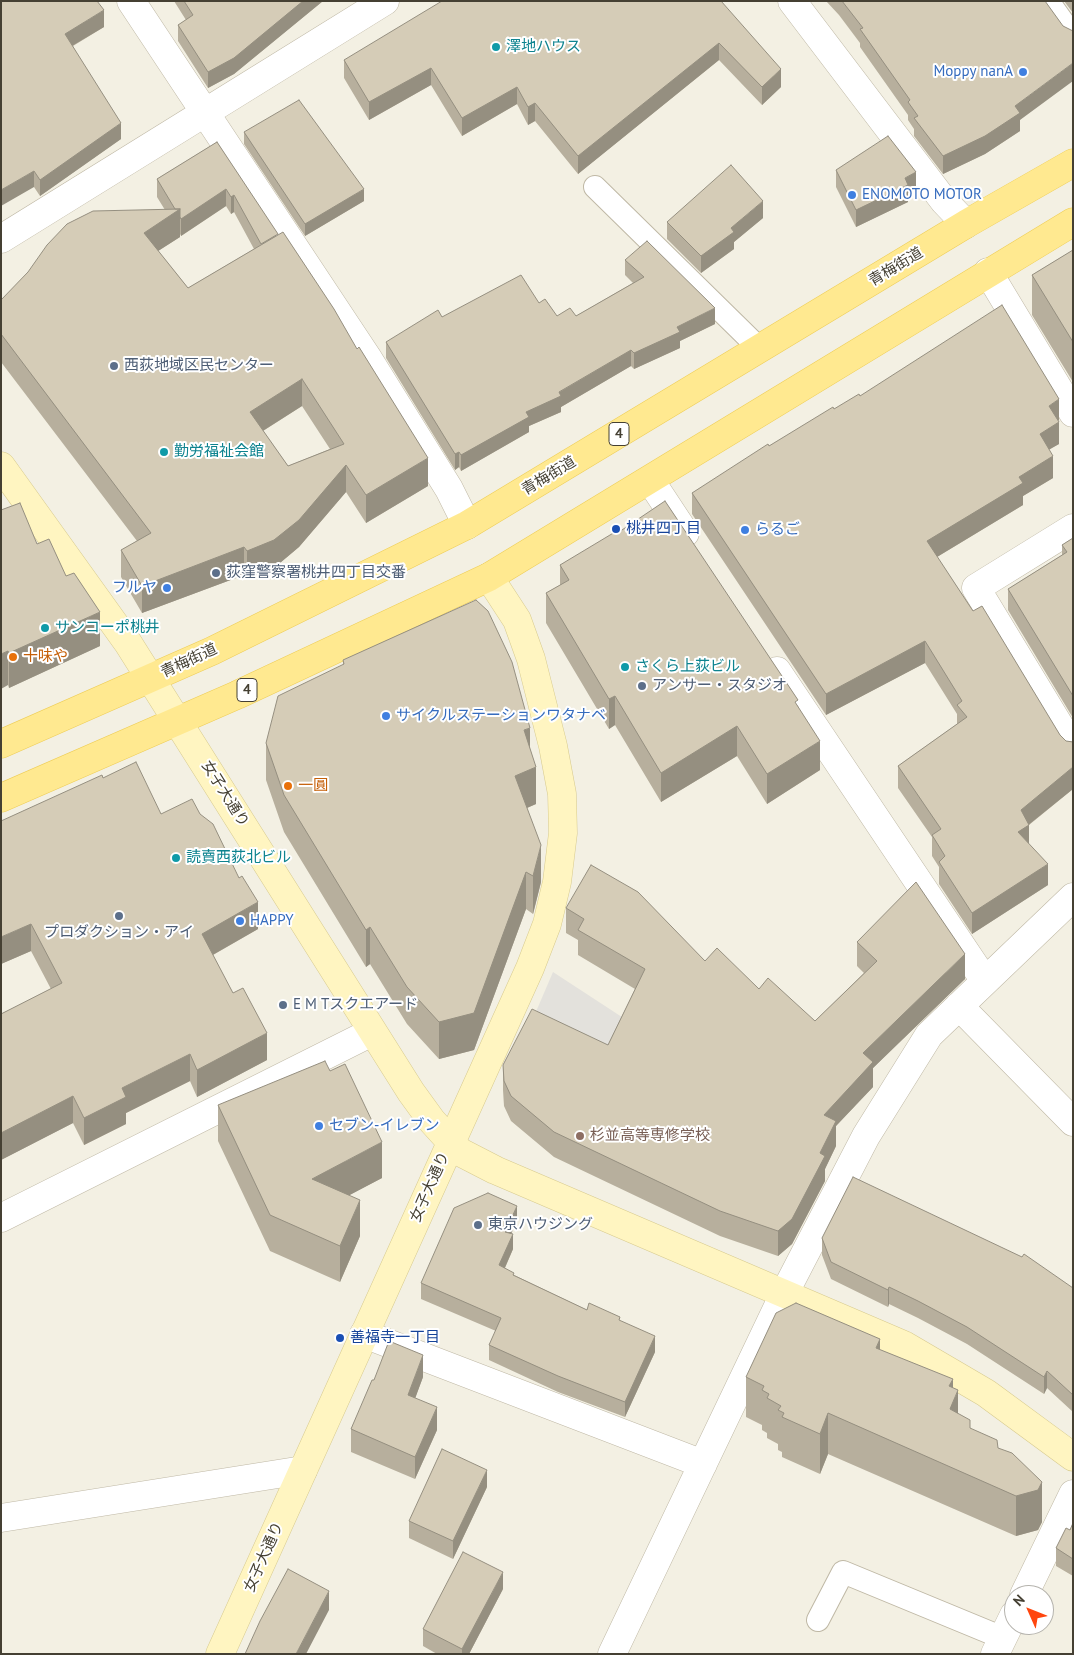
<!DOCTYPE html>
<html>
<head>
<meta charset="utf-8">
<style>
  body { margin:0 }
  #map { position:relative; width:1074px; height:1655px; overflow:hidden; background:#f3f0e3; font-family:"PT Sans",sans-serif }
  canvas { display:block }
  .frame { position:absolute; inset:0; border:2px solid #454033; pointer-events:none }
  .north { position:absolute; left:1004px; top:1585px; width:50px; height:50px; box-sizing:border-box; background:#fff; border:1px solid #b5b3ad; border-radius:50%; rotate:314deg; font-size:14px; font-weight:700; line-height:20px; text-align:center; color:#454033 }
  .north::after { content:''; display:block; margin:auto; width:18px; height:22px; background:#ff460e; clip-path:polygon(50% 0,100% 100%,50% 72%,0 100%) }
</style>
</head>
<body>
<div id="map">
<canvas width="1074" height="1655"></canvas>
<div class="frame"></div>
<div class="north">N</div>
</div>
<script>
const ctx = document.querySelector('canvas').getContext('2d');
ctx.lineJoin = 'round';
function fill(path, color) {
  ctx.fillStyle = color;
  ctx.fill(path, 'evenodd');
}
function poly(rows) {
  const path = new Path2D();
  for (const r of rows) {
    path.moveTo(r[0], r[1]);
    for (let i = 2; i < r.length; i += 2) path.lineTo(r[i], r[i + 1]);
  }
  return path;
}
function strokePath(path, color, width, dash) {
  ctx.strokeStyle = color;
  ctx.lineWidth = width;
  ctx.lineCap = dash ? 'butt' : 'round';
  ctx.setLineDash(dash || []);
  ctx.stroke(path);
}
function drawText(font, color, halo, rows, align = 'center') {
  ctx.font = font + ' "PT Sans","Noto Sans JP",sans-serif';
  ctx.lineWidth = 4;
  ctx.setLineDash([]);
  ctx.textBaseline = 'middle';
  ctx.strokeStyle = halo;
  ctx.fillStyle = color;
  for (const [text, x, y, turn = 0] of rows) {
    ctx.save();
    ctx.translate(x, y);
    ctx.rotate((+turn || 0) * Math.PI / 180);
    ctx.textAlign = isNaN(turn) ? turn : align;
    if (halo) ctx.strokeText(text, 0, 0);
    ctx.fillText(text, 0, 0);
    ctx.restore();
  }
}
fill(poly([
  [553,972,628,1021,606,1064,529,1028]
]), '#e3e1dc');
const lane = poly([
  [1048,1,1073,36],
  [595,187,760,349],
  [818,1620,843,1572,1003,1638]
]);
const street = poly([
  [131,1,367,357,449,489,467,525],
  [792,1,944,201,966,224],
  [1,239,385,1],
  [988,272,1073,413],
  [650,480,685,533],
  [1073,528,976,588,1073,748],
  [777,671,985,981],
  [959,1006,1073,1122],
  [1,1218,372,1032],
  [364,1334,703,1464],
  [1,1518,303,1470],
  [1024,1595,1073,1494],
  [612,1654,784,1294,866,1136,929,1035,1073,897],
  [995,1654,1014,1615]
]);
const secondary = poly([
  [1,466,128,643,411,1092,432,1121,460,1152,495,1170,904,1345,986,1393,1073,1457],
  [220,1654,530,968,547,924,557,882,563,833,562,794,553,746,531,659,517,620,489,577]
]);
const primary = poly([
  [1,744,212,651,467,525,966,224,1073,163],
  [1,798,237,695,489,577,1073,222]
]);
strokePath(lane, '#bfb8a5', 24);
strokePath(street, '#bfb8a5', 29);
strokePath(secondary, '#d7ca8e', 29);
strokePath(primary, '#eecd56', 29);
strokePath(lane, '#fff', 22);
strokePath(street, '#fff', 28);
strokePath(secondary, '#fff5c1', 28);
strokePath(primary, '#ffe990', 28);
fill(poly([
  [1,1,104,27,73,46,121,139,40,196,34,187],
  [174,1,323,1,234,74,208,88,178,41,178,25,186,20],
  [721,1,781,87,762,105,719,60,578,174,535,121,528,125,517,104,462,136,431,85,369,120,344,78,344,60],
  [826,1,1045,1,1020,120,1020,131,985,154,943,174,914,136,914,129,908,120,908,115,860,47,860,43,839,15],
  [1064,1,1073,1,1073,13],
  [244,132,364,201,305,236,244,144],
  [217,142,428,486,366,523,346,492,299,547,274,568,247,578,244,575,142,613,121,577,121,550,137,541,1,362,1,300,165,210,157,197,157,179],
  [226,206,231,214,234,212,254,249,188,288,158,251,180,237,180,234,181,236],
  [302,406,330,449,288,466,263,431],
  [836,170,916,189,908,193,908,202,856,227,836,187],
  [763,218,734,242,734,249,701,273,667,239,667,222],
  [1073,250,1073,382,1032,315,1032,275],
  [625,260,715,324,680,341,680,348,634,369,631,366,561,407,561,412,529,426,529,432,461,471,459,467,455,470,386,358,386,342,442,317,539,303,557,316,576,316,633,283,625,275],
  [860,396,1059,420,1058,421,1059,444,1049,449,1053,478,1023,496,1023,505,937,557,973,611,1060,735,1066,741,1073,742,1073,789,1029,825,1029,844,1048,885,972,934,939,884,939,867,932,856,932,837,898,788,898,766,957,724,957,714,925,663,826,715,692,514,692,493,769,446,834,409],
  [1,510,37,544,66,576,100,646,9,688,8,685],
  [616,534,798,706,820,770,767,804,737,756,661,802,615,725,609,729,546,623,546,593,560,585,560,565],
  [1073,538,1073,718,1008,610,1008,589,1062,555,1062,545],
  [343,660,530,749,536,804,527,808,541,882,533,914,526,909,474,1050,439,1059,407,1024,370,964,366,967,284,832,266,780,266,743,343,665],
  [103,778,161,814,258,929,213,955,267,1060,197,1097,190,1081,126,1113,126,1124,84,1145,73,1123,1,1160,1,1014,51,989,31,951,1,964],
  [566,908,705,961,759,989,815,1021,864,973,857,966,857,942,965,979,873,1068,873,1087,836,1126,836,1146,825,1169,825,1181,792,1244,778,1256,720,1236,554,1157,511,1121,504,1106,503,1090,503,1065,608,1045,635,989,578,955,578,940,566,933],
  [218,1105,382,1178,349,1195,360,1236,340,1282,270,1251,218,1141],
  [517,1221,511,1234,513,1249,505,1268,514,1275,587,1310,620,1321,655,1352,625,1417,558,1392,489,1360,489,1345,496,1331,421,1299,421,1283],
  [822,1238,1073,1288,1073,1412,1047,1388,1044,1394,967,1344,918,1318,889,1304,888,1307,831,1279,822,1255],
  [880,1350,953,1388,958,1414,970,1428,998,1448,1042,1522,1038,1530,1016,1536,828,1454,820,1474,782,1457,782,1452,778,1450,778,1444,767,1438,767,1433,762,1430,762,1425,746,1417,746,1377],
  [423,1377,415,1398,437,1430,415,1479,351,1452,351,1429,374,1380],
  [487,1487,453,1559,409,1538,409,1521],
  [1073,1523,1073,1576,1056,1566,1056,1548,1070,1530],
  [503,1589,469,1654,437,1654,423,1646,423,1629]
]), '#b7af9d');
fill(poly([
  [303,1,323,1,234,74,208,88,208,72],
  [104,10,104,27,65,50,65,34],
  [719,43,719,60,578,174,578,156],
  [1073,63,1073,81,1020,120,1020,131,985,154,943,174,943,156,1015,106],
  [431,68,431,85,369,120,369,102],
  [781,69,781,87,762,105,762,87],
  [517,87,517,104,462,136,462,118],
  [535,103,535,121,528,125,528,107],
  [121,123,121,139,40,196,40,180],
  [34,171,34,187,1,206,1,190],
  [916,172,916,189,908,193,908,202,856,227,856,210,905,178],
  [226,189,226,206,181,236,181,219],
  [364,189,364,201,305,236,305,224],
  [234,195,234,212,231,214,231,197],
  [763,201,763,218,734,242,734,249,701,273,701,256,731,228],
  [180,209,180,237,144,260,144,233],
  [715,308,715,324,680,341,680,348,634,369,634,353,677,327],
  [631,350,631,366,561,407,561,412,529,426,529,432,461,471,461,455,526,412],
  [302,379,302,406,250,439,250,412],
  [1059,399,1059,420,1049,427,1049,406],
  [1059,422,1059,444,1040,455,1040,434],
  [459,452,459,467,455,470,455,454],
  [1053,456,1053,478,1023,496,1023,505,927,563,927,541,1019,477],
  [428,458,428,486,366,523,366,495],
  [346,465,346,492,299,547,274,568,247,578,247,551],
  [244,547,244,575,142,613,142,586],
  [100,612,100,646,9,688,9,653],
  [925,641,925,663,826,715,826,694],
  [8,651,8,685,1,689,1,654],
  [615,696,615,725,609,729,609,699],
  [737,726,737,756,661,802,661,773],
  [530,728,530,765,524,730],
  [820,741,820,770,767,804,767,774],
  [536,767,536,804,515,813,515,776],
  [1073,767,1073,789,1027,826,1029,825,1029,846,1018,832,1021,810],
  [541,845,541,882,533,914,533,876],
  [1048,864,1048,885,972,934,972,913],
  [526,872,526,909,474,1050,439,1059,439,1022],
  [258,902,258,929,202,961,202,934],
  [31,924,31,951,1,964,1,937],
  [370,927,370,964,366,967,366,930],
  [965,954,965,979,873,1068,873,1087,836,1126,836,1146,825,1169,825,1181,792,1244,778,1256,778,1231,820,1153,824,1115,863,1053],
  [267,1033,267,1060,197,1097,197,1070],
  [190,1054,190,1081,126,1113,126,1124,84,1145,84,1118,122,1088],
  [73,1096,73,1123,1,1160,1,1133],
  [382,1142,382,1178,312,1215,312,1179],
  [360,1200,360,1236,340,1282,340,1246],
  [517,1206,517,1221,505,1247,505,1232],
  [513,1234,513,1249,499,1281,499,1265],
  [889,1287,889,1304,888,1307,888,1290],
  [655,1336,655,1352,625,1417,625,1402],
  [880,1339,880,1379,876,1348],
  [423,1355,423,1377,408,1418,408,1395],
  [1047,1371,1047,1388,1044,1394,1044,1377],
  [953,1379,953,1402,958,1390,958,1430,950,1449,949,1386],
  [437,1407,437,1430,415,1479,415,1457],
  [828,1413,828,1454,820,1474,820,1434],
  [487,1470,487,1487,453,1559,453,1541],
  [1042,1482,1042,1522,1038,1530,1016,1536,1016,1496],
  [503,1572,503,1589,469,1654,462,1654,462,1649],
  [329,1591,329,1610,306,1654,296,1654]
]), '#958f80');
const building = poly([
  [1,1,97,1,104,10,65,34,121,123,40,180,34,171,1,190,1,1],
  [184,1,303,1,234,58,208,72,178,25,193,15,184,1],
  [442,1,721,1,781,69,762,87,719,43,578,156,535,103,528,107,517,87,462,118,431,68,369,102,344,60,442,1],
  [842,1,1045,1,1063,26,1073,31,1073,63,1015,106,1020,113,985,136,943,156,914,118,918,116,908,102,910,100,860,29,863,28,842,1],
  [299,100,364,189,305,224,244,132,299,100],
  [888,136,916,172,905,178,908,185,856,210,836,170,888,136],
  [217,142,278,234,261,244,234,195,231,197,226,189,181,219,180,217,180,209,175,209,157,179,217,142],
  [731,165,763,201,731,228,734,232,701,256,667,222,731,165],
  [180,209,144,233,188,288,283,232,334,309,357,349,359,347,428,458,366,495,346,465,299,520,274,540,247,551,244,547,142,586,121,550,151,533,1,334,1,300,28,272,47,245,67,224,93,211,180,209],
  [302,379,344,444,288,466,250,412,302,379],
  [647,241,715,308,677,327,680,332,634,353,631,350,559,392,561,396,526,412,529,417,461,455,459,452,455,454,386,342,438,310,442,317,521,275,539,303,545,299,557,316,570,308,576,316,644,277,625,260,647,241],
  [1073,250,1073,342,1032,275,1073,250],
  [1002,305,1059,399,1049,406,1059,422,1040,434,1053,456,1019,477,1023,483,927,541,973,611,982,606,1060,735,1066,741,1073,742,1073,767,1021,810,1029,825,1018,832,1048,864,972,913,939,862,945,856,932,835,941,829,898,766,967,717,957,705,962,701,925,641,826,694,692,493,768,444,769,446,833,407,834,409,859,394,860,396,1002,305],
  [665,501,798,700,795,702,820,741,767,774,737,726,661,773,615,696,609,699,546,593,569,580,560,565,615,532,616,534,665,501],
  [20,503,37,544,49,539,66,576,74,573,100,612,9,653,8,651,1,654,1,510,20,503],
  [1073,538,1073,696,1008,589,1067,552,1062,545,1073,538],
  [476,600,488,611,512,662,530,728,524,730,536,767,515,776,541,845,533,876,526,872,474,1013,439,1022,407,987,370,927,366,930,284,795,266,743,278,696,344,664,343,660,476,600],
  [136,762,161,814,192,799,200,814,213,824,239,878,242,876,258,902,202,934,233,993,243,988,267,1033,197,1070,190,1054,122,1088,126,1097,84,1118,73,1096,1,1133,1,1014,62,983,31,924,1,937,1,821,102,775,103,778,136,762],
  [591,865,638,892,705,961,717,948,759,989,768,978,815,1021,877,961,857,942,916,882,965,954,863,1053,873,1062,824,1115,836,1121,820,1153,825,1156,792,1219,778,1231,720,1211,554,1132,511,1096,504,1081,503,1065,532,1009,608,1045,645,969,578,930,584,919,566,908,591,865],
  [325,1061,330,1071,345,1064,382,1142,312,1179,360,1200,340,1246,270,1215,218,1105,325,1061],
  [853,1177,1022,1257,1024,1254,1073,1288,1073,1395,1047,1371,1044,1377,967,1327,918,1301,889,1287,888,1290,831,1262,822,1238,853,1177],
  [488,1193,517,1206,505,1232,513,1234,499,1265,514,1273,513,1275,587,1310,589,1303,620,1317,619,1320,655,1336,625,1402,558,1376,489,1345,501,1318,421,1283,454,1208,488,1193],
  [796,1303,880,1339,876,1348,953,1379,949,1386,958,1390,950,1409,970,1420,970,1428,997,1440,998,1448,1012,1453,1042,1482,1038,1490,1016,1496,828,1413,820,1434,782,1417,784,1413,778,1410,781,1406,767,1398,769,1394,762,1390,764,1386,746,1377,776,1313,796,1303],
  [389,1341,423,1355,408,1395,437,1407,415,1457,351,1429,372,1380,374,1380,389,1341],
  [442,1449,487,1470,453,1541,409,1521,442,1449],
  [1073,1523,1073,1559,1056,1548,1066,1528,1070,1530,1073,1523],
  [463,1552,503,1572,462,1649,423,1629,463,1552],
  [288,1569,329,1591,296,1654,245,1654,260,1621,288,1569]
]);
fill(building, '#d5ccb7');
strokePath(building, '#958f80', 1);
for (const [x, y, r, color] of [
  [496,47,5,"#0f9aa8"],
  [1023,72,5,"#3f7fe0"],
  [852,195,5,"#3f7fe0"],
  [114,366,5,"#5c6f8a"],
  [164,452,5,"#0f9aa8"],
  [616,529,5,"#1a4fb4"],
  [745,530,5,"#3f7fe0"],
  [216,573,5,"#5c6f8a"],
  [167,588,5,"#3f7fe0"],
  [45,628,5,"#0f9aa8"],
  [13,657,5,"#e8710a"],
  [625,667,5,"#0f9aa8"],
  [642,686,5,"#5c6f8a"],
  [386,716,5,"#3f7fe0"],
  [288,786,5,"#e8710a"],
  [176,858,5,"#0f9aa8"],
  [119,916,5,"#5c6f8a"],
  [240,921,5,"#3f7fe0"],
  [283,1005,5,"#5c6f8a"],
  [319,1126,5,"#3f7fe0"],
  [580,1136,5,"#8d6e63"],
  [478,1225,5,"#5c6f8a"],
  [340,1338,5,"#1a4fb4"]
]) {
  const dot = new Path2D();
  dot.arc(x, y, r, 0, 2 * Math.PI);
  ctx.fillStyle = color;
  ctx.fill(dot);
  strokePath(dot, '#fff', 2);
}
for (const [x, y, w] of [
  [619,434,20],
  [247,690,20]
]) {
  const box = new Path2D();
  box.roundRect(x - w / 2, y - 11.5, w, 23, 4);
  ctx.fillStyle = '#fff';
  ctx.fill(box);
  strokePath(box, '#454033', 1);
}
drawText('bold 14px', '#454033', null, [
  ["4",619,434],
  ["4",247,690]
]);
drawText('15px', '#0d838f', '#fff', [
  ["澤地ハウス",506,47],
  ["勤労福祉会館",174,452],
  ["サンコーポ桃井",55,628],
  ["さくら上荻ビル",635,667],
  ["読賣西荻北ビル",186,858]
], 'left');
drawText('15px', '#366cbe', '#fff', [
  ["Moppy nanA",1013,72,"right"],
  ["ENOMOTO MOTOR",862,195],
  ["らるご",755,530],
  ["フルヤ",157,588,"right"],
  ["サイクルステーションワタナベ",396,716],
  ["HAPPY",250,921],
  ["セブン-イレブン",329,1126]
], 'left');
drawText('15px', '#454033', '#fff', [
  ["青梅街道",896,267,-31],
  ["青梅街道",549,476,-31],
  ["青梅街道",189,661,-25],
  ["女子大通り",225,794,58],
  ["女子大通り",430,1187,-66],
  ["女子大通り",264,1557,-66]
]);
drawText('15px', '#4e5e75', '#fff', [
  ["西荻地域区民センター",124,366],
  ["荻窪警察署桃井四丁目交番",226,573],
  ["アンサー・スタジオ",652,686],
  ["プロダクション・アイ",119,933,"center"],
  ["E M Tスクエアード",293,1005],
  ["東京ハウジング",488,1225]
], 'left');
drawText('15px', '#164399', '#fff', [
  ["桃井四丁目",626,529],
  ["善福寺一丁目",350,1338]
], 'left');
drawText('15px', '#c56008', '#fff', [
  ["十味や",23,657],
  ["一圓",298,786]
], 'left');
drawText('15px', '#785e54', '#fff', [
  ["杉並高等専修学校",590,1136]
], 'left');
</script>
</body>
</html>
